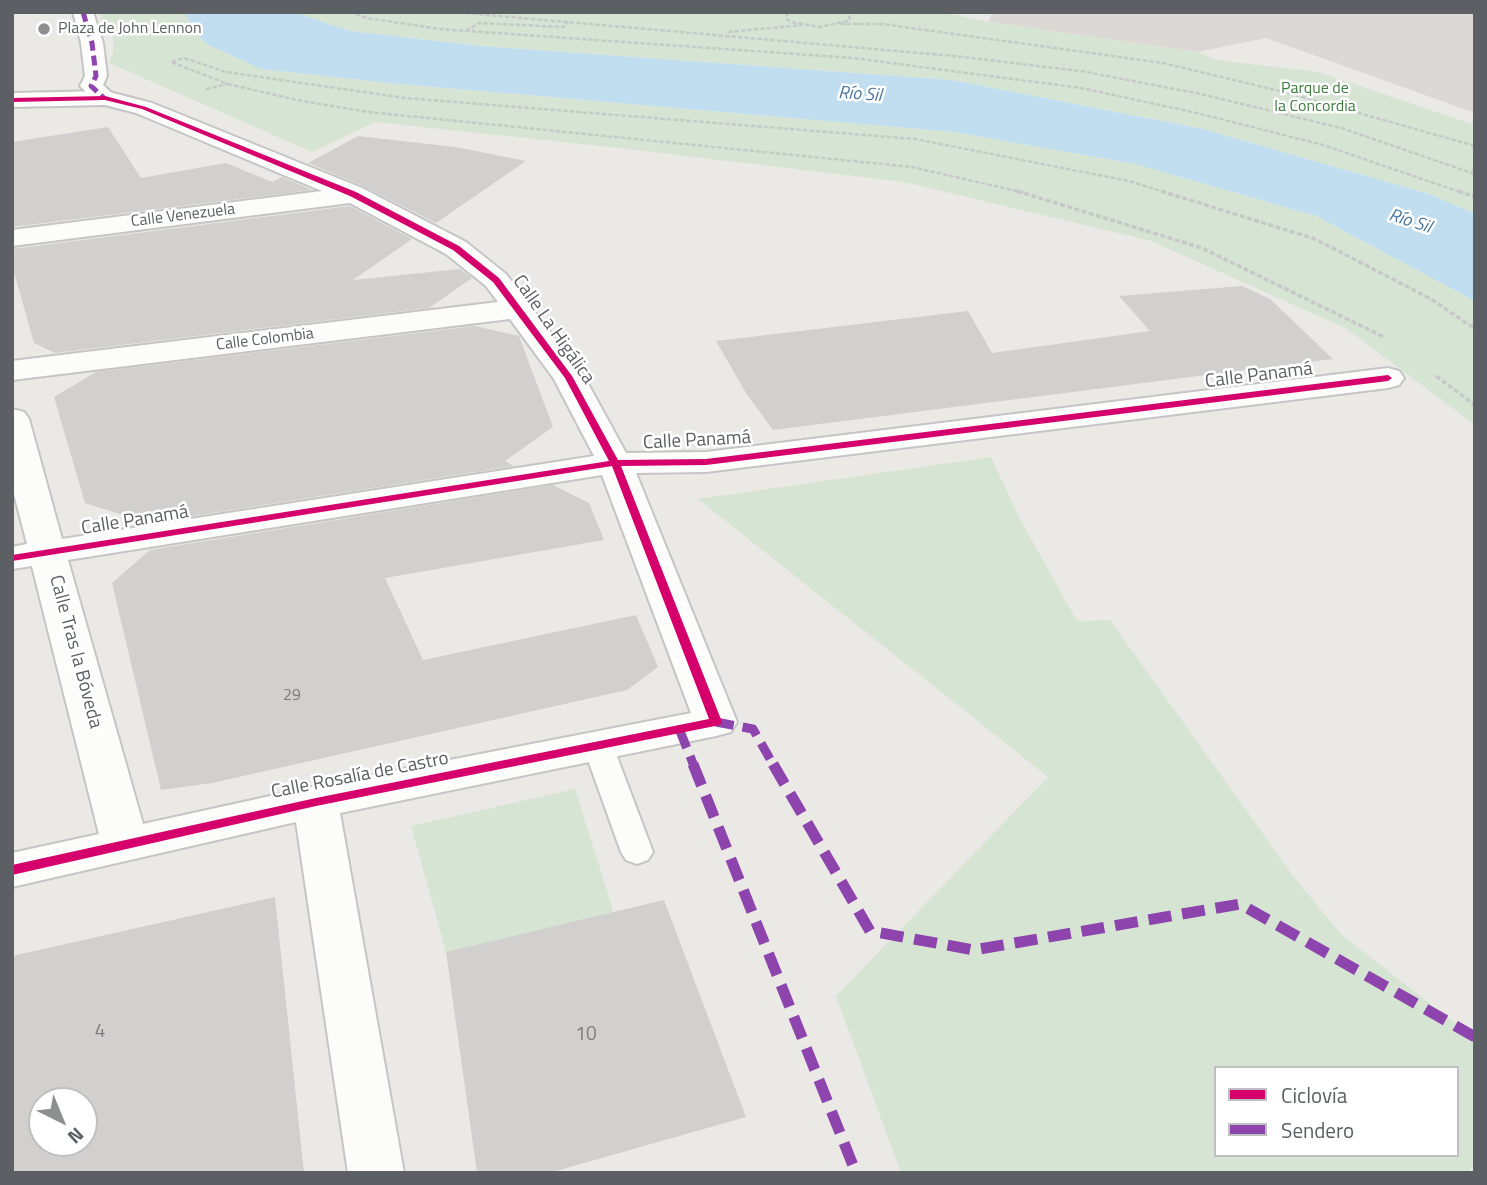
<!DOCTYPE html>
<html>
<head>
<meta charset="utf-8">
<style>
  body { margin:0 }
  #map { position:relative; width:1487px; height:1185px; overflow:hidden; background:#ebe9e6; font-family:"Titillium Web",sans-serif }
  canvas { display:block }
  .frame { position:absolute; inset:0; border:14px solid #5c5f63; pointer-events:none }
  .legend { position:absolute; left:1214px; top:1066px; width:245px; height:91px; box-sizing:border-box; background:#fff; border:2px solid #bebfc1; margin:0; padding:9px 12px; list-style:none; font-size:21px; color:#5c5f63 }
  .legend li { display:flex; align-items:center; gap:14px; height:35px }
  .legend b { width:35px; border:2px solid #bebfc1 }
  .north { position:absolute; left:28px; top:1087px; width:70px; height:70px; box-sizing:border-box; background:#fff; border:2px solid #bebfc1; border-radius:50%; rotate:137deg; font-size:19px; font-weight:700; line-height:28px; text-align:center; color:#5c5f63 }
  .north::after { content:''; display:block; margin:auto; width:24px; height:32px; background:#8e8f91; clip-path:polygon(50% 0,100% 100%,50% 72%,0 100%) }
</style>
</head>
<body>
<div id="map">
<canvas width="1487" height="1185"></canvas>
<div class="frame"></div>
<ul class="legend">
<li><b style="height:9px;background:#d6006c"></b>Ciclovía</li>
<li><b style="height:9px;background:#8e44ad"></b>Sendero</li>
</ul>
<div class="north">N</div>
</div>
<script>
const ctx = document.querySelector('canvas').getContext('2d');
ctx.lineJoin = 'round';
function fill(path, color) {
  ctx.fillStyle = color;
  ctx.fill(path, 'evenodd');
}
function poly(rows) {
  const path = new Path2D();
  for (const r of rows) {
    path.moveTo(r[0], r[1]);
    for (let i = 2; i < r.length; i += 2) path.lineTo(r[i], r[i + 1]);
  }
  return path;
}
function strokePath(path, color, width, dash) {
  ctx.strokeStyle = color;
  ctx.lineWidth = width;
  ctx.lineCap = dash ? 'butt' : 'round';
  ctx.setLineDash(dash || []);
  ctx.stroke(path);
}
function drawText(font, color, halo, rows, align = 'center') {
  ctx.font = font + ' "Titillium Web",sans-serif';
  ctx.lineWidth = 5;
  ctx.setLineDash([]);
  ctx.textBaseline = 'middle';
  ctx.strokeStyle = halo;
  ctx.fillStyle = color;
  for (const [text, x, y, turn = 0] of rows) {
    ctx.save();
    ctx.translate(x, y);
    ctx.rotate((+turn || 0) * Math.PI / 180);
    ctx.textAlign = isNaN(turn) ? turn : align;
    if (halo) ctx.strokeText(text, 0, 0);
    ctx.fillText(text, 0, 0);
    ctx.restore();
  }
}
fill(poly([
  [992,12,1475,12,1475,113,1266,38,1197,52,989,22]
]), '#dbd8d5');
fill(poly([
  [101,12,185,12,192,29,261,69,389,83,954,132,1135,164,1316,216,1475,301,1475,425,1345,328,1151,241,904,182,618,148,375,122,312,152,109,63,113,53,113,34,101,19],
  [294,12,942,12,989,22,1197,52,1217,60,1319,72,1475,125,1475,214,1429,194,1203,129,952,80,481,46,350,31],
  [991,457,1020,519,1077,621,1110,620,1294,877,1341,934,1475,1039,1475,1160,1468,1173,901,1173,836,996,1048,777,698,499],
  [1216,1068,1457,1068,1457,1155,1216,1155],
  [575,789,614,913,446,952,411,826]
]), '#d6e5d3');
fill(poly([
  [185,12,294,12,350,31,481,46,952,80,1203,129,1429,194,1475,214,1475,301,1316,216,1135,164,954,132,389,83,261,69,207,44,192,29]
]), '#c0def0');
fill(poly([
  [108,127,141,178,226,163,272,182,282,177,312,190,12,227,12,142],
  [358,136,456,147,526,161,436,223,363,186,308,163],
  [350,206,412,239,353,280,460,269,472,278,429,308,55,353,34,343,12,265,12,249],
  [1242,286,1270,299,1333,359,773,430,746,393,716,341,968,311,992,353,1150,331,1119,296],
  [475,326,519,336,553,427,505,461,514,466,148,523,85,503,54,397,96,372],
  [553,485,589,503,604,540,385,578,423,660,636,615,658,667,627,690,212,783,161,790,112,583,150,550],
  [275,897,304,1173,12,1173,12,956],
  [42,1101,84,1101,84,1143,42,1143],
  [664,900,746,1117,549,1173,477,1173,446,952]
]), '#d2d0cf');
const service = poly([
  [598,736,608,739,613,746,653,852,648,860,637,864,626,860,621,852,583,746,588,739,598,736]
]);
const pedestrian = poly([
  [73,12,93,12,103,43,107,76,103,85,117,98,113,103,97,103,80,86,85,76,81,43,73,12]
]);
const minor = poly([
  [105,91,152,103,362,188,466,242,506,274,585,378,626,453,706,452,1388,368,1399,371,1404,378,1399,385,1388,388,706,472,636,473,737,722,731,732,716,736,340,813,404,1173,348,1173,296,822,12,887,12,853,99,834,32,566,12,569,12,547,27,544,12,486,12,409,24,412,29,419,62,539,594,456,554,379,510,319,12,380,12,361,498,302,486,286,446,254,350,203,12,246,12,230,322,191,136,113,105,105,12,107,12,93,105,91],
  [602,475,691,713,316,786,143,824,68,560,602,475]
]);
strokePath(service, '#c5c5c5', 4);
strokePath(pedestrian, '#c5c5c5', 4);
strokePath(minor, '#c5c5c5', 4);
strokePath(poly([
  [350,12,367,18,439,29,853,58,1081,88,1197,113,1323,145,1463,193],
  [453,12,954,56,1081,71,1201,94,1341,128,1475,174],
  [787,12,787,19,791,22,820,27,847,21,850,18,848,12],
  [840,24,882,24,1163,63,1292,94,1475,146],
  [466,31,479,23,564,27,568,22],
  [728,32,802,25],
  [228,84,297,100,368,112,912,167,1025,193],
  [206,89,228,84,171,62,184,58,226,72,405,98,915,139,1129,181,1167,193]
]), '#c6c9c8', 2.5, [4.5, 2]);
strokePath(poly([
  [1017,191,1202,248,1384,337],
  [1161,191,1315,239,1431,299,1475,329],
  [1458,191,1475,197],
  [1436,376,1475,405]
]), '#c6c9c8', 3.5, [5, 2.5]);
fill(service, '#fcfcfb');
fill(pedestrian, '#fcfcfb');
fill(minor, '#fcfcfb');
strokePath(poly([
  [83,12,92,43,96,76,91,86,104,98]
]), '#8e44ad', 5, [10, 5]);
strokePath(poly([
  [716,722,753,729,774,766],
  [680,731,694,766]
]), '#8e44ad', 9, [18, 9]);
strokePath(poly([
  [693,764,856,1173],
  [773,764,870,931,974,950,1240,904,1475,1037]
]), '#8e44ad', 11, [23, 11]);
fill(poly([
  [105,96,146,107,356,192,459,246,499,278,572,376,618,460,706,459,1388,375,1392,378,1388,381,706,465,621,466,722,722,720,725,316,806,12,875,12,865,316,798,709,719,612,466,12,561,12,555,609,461,565,378,493,282,453,250,350,196,142,109,105,100,12,102,12,98,105,96]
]), '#d6006c');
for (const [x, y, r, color] of [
  [44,29,7,"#8e8f91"]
]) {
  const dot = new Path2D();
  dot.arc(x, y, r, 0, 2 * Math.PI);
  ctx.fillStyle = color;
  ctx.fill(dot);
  strokePath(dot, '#fff', 2.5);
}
drawText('16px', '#5c5f63', '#fff', [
  ["Plaza de John Lennon",58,29]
], 'left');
drawText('16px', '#407e3f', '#fff', [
  ["Parque de",1315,89],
  ["la Concordia",1315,107]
]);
drawText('16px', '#5c5f63', '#fff', [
  ["Calle Venezuela",183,216,-7],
  ["Calle Colombia",265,340,-7]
]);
drawText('16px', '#7b7c7f', null, [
  ["29",292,696]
]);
drawText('italic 18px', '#49759c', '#fff', [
  ["Río Sil",860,95,4],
  ["Río Sil",1410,222,18]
]);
drawText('19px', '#5c5f63', '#fff', [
  ["Calle La Higálica",553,330,55],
  ["Calle Panamá",1259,376,-7],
  ["Calle Panamá",697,441,-3],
  ["Calle Panamá",135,521,-9],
  ["Calle Tras la Bóveda",75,652,75],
  ["Calle Rosalía de Castro",360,776,-11]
]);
drawText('19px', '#7b7c7f', null, [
  ["4",100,1032],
  ["10",586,1035]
]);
</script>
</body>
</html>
